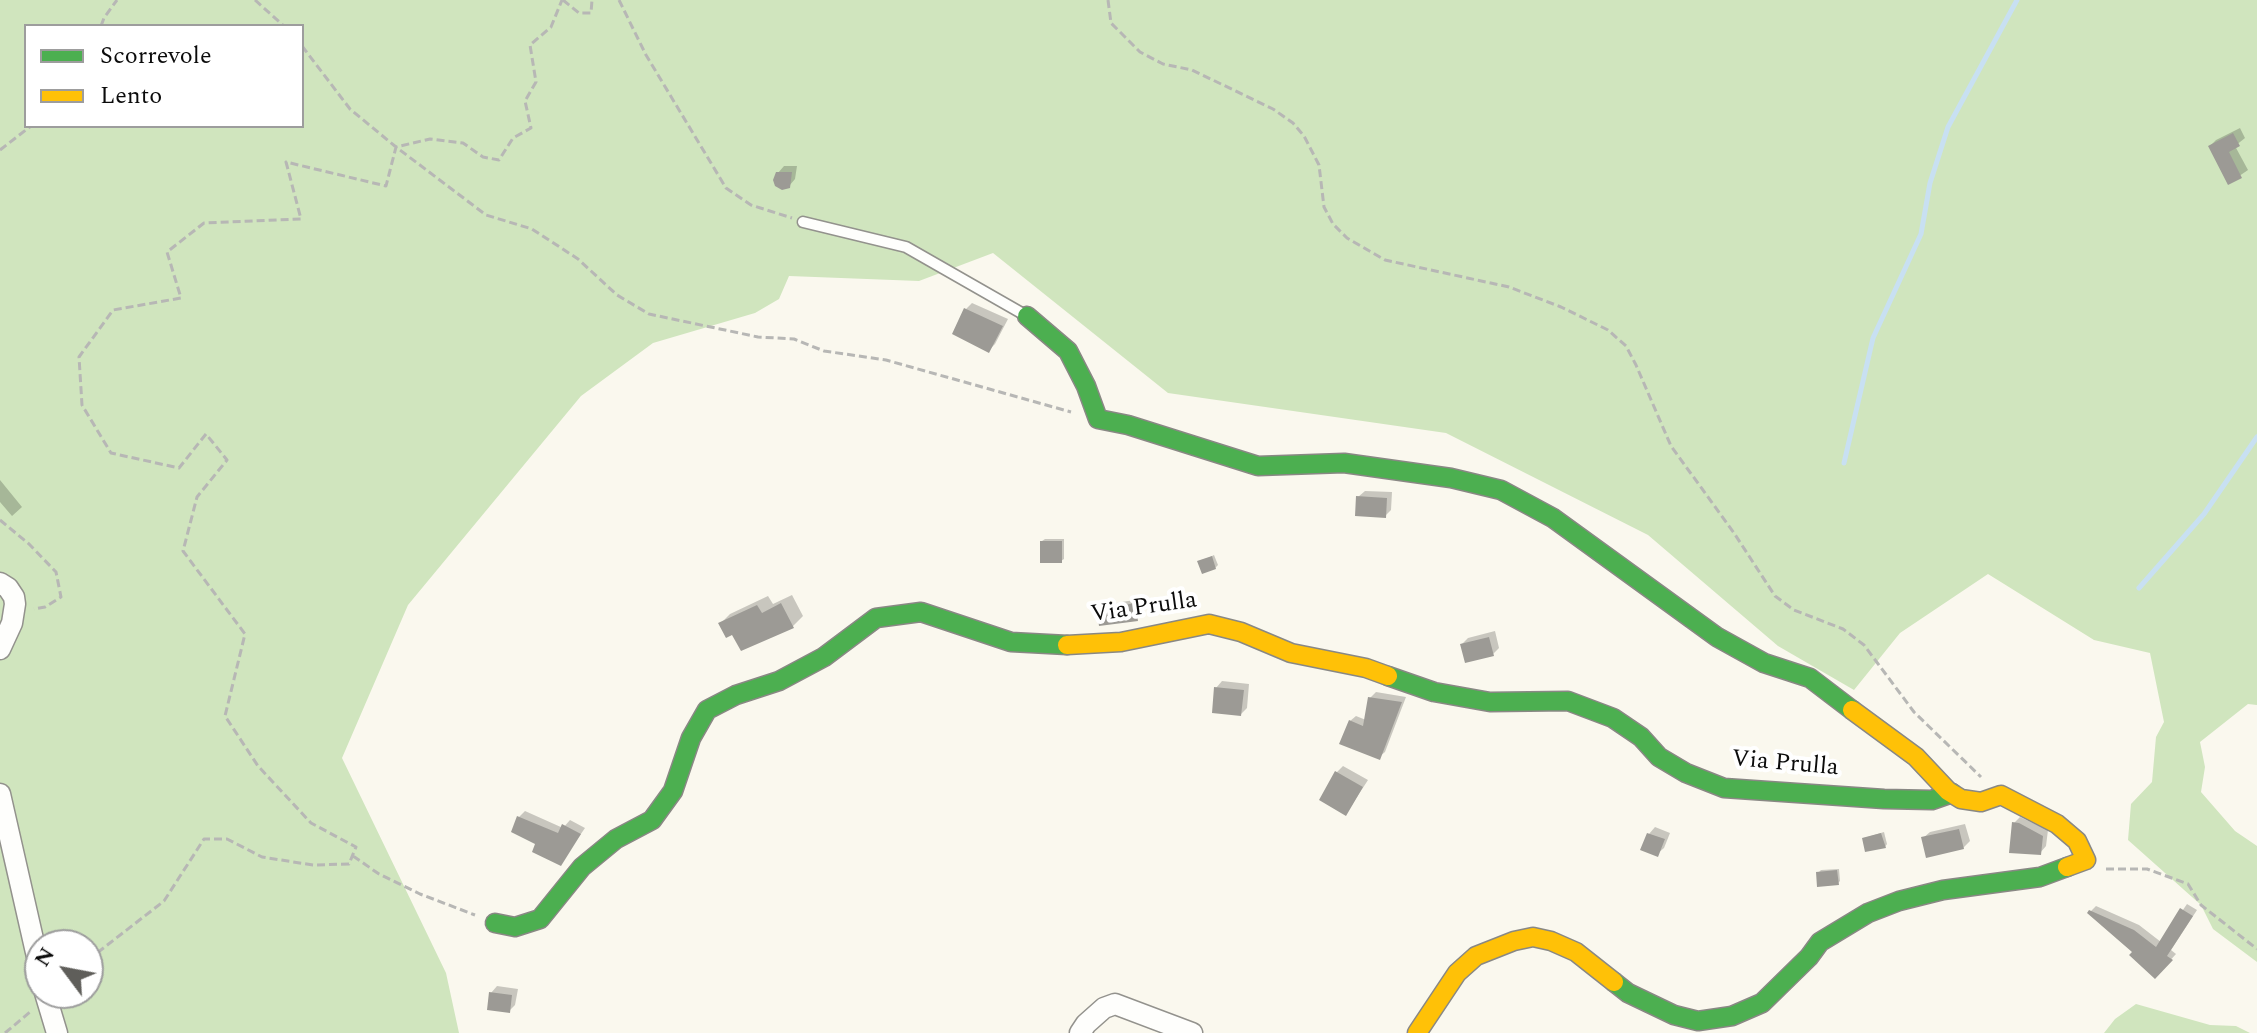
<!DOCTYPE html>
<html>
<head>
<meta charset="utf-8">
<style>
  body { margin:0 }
  #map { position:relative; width:2257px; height:1033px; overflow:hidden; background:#faf8ee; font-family:Spectral,serif }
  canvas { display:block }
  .legend { position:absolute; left:24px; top:24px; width:280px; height:104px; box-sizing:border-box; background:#fff; border:2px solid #9d9d9d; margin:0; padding:10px 14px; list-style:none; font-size:24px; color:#0b0b0b }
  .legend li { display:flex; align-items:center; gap:16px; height:40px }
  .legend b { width:40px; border:2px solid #9d9d9d }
  .north { position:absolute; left:24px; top:929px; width:80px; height:80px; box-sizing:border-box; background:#fff; border:2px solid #9d9d9d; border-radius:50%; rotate:302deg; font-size:22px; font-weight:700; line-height:32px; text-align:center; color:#0b0b0b }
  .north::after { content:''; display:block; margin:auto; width:28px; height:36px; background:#5f5e5a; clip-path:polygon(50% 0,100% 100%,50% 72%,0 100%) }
</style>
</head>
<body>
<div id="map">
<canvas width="2257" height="1033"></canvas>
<ul class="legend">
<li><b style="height:10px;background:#4caf50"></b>Scorrevole</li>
<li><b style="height:10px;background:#ffc107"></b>Lento</li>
</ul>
<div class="north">N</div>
</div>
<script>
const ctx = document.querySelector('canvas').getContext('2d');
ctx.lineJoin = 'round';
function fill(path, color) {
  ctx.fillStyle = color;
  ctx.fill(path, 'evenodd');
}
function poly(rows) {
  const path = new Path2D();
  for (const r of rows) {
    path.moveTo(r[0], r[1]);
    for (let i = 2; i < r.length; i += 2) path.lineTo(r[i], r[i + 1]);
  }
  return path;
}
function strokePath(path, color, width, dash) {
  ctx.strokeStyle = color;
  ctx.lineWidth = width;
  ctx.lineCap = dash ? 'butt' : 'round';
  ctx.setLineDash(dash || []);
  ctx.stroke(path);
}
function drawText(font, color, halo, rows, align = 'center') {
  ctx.font = font + ' Spectral,serif';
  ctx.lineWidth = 8;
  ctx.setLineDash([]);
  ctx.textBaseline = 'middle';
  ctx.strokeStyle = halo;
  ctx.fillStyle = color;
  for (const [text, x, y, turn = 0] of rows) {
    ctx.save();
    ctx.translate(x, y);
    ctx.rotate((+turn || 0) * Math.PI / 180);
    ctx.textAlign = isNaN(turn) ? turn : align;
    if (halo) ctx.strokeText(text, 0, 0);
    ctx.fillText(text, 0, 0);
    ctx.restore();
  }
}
fill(poly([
  [0,0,2257,0,2257,705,2248,704,2200,742,2205,767,2201,792,2235,831,2257,846,2257,962,2213,929,2201,905,2128,840,2131,804,2152,782,2156,737,2164,722,2150,653,2094,640,1988,574,1900,633,1854,690,1778,646,1648,535,1446,433,1168,393,993,253,919,281,789,276,779,299,755,313,653,343,581,396,408,605,342,758,446,973,459,1033,0,1033],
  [26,26,302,26,302,126,26,126],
  [40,945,88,945,88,993,40,993],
  [2136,1004,2210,1025,2236,1026,2250,1033,2104,1033,2115,1019]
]), '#d0e5be');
fill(poly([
  [2240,128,2245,138,2235,146,2248,170,2229,183,2210,146,2216,140],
  [784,166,797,166,795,179,789,186,778,173],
  [972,303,1008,319,995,344,989,350,966,309],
  [0,480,22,507,12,516,0,502],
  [1365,491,1392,492,1391,510,1385,516,1358,497],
  [1045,539,1064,539,1064,559,1061,561,1042,541],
  [1214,555,1218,565,1215,568,1200,562],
  [792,595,803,616,793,626,733,632,720,624,730,614,768,596,773,604],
  [1140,599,1142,614,1137,619,1099,610,1104,605],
  [1495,631,1499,648,1493,654,1462,644,1468,638],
  [1222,681,1249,684,1247,708,1241,714,1216,688],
  [1376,692,1406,697,1385,752,1379,757,1350,721,1356,716,1366,720,1370,698],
  [1343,766,1368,780,1346,814,1336,773],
  [525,811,563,828,570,820,585,828,561,863,538,843,513,831,519,817],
  [2020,817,2048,830,2046,846,2040,853,2014,823],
  [1965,824,1970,841,1963,848,1923,838,1930,832],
  [1655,827,1670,833,1664,848,1657,854,1649,834],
  [1884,832,1887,844,1885,847,1864,838],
  [1839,869,1840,881,1838,883,1818,873,1821,870],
  [2187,904,2197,910,2171,950,2176,954,2155,977,2135,952,2089,913,2096,906,2139,925,2161,942],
  [497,986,518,989,515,1005,509,1011,491,993]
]), '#0003');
strokePath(poly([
  [1844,463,1873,338,1921,234,1930,183,1948,127,2017,0],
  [2139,588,2204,514,2257,437]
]), '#c8e0f2', 5);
fill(poly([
  [2233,133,2240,146,2229,152,2242,178,2228,185,2208,146],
  [776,172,792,172,790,188,782,190,775,186,773,180],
  [964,308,1003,326,989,353,952,334],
  [1356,496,1387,498,1386,518,1355,516],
  [1040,541,1062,541,1062,563,1040,563],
  [1212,556,1216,569,1202,574,1197,561],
  [781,603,794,628,741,651,732,635,726,638,718,623,757,605,762,613],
  [1135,603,1138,621,1099,626,1097,610],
  [1489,637,1494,656,1465,663,1460,644],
  [1214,687,1244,690,1241,716,1212,713],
  [1368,697,1402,702,1380,760,1339,744,1349,720,1363,726],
  [1335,771,1363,787,1346,816,1319,800],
  [517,816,558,833,562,824,581,834,561,866,532,852,535,844,511,832],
  [2012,822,2019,823,2043,836,2041,855,2009,853],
  [1959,829,1964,849,1926,858,1921,837],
  [1647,833,1665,839,1658,857,1640,850],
  [1881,833,1886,848,1865,852,1862,838],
  [1837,870,1839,885,1817,887,1816,872],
  [2180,908,2193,916,2167,956,2173,960,2155,979,2129,955,2132,952,2087,913,2089,910,2134,930,2156,947],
  [489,992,512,995,510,1013,487,1010]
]), '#9c9a95');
const lane = poly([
  [803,222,906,247,1025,315]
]);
const street = poly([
  [0,583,8,588,14,597,15,604,12,623,0,649],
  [0,794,40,970],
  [45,993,57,1033],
  [1080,1033,1086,1024,1104,1008,1115,1004,1192,1033]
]);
const fast = poly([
  [1027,316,1068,351,1086,386,1098,419,1128,425,1258,466,1344,463,1451,478,1501,490,1553,518,1717,637,1764,663,1810,678,1852,710],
  [1388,676,1434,692,1490,702,1568,701,1613,718,1641,737,1659,757,1686,773,1724,788,1884,799,1932,800,1952,793],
  [495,923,515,927,540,919,582,867,616,839,652,820,673,791,691,738,707,710,736,695,779,681,824,657,876,618,921,612,1011,642,1067,645],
  [1614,982,1628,993,1674,1015,1698,1021,1732,1016,1762,1003,1809,957,1820,942,1868,913,1899,901,1943,890,2040,877,2067,867]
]);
const slow = poly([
  [1067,645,1121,642,1209,624,1241,632,1291,653,1366,668,1388,676],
  [1852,710,1916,757,1948,791,1961,799,1981,802,2001,795,2057,824,2077,841,2086,860,2067,867],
  [1417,1033,1457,973,1476,956,1514,941,1533,937,1551,941,1576,952,1614,982]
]);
strokePath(lane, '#93928d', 13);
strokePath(street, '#93928d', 23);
strokePath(fast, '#898884', 21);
strokePath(slow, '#898884', 21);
strokePath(poly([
  [255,0,284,26],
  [563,0,579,13,591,13,592,0],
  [619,0,646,55,726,188,751,205,792,218],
  [1108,0,1111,23,1140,52,1163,64,1192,70,1273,109,1293,123,1304,136,1319,165,1324,207,1333,224,1347,238,1385,260,1509,287,1561,307,1608,330,1626,346,1636,365,1671,446,1734,533,1775,596,1794,610,1843,629,1864,645,1914,712,1981,777],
  [101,26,104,18,117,0],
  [302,46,350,109,396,147,486,215,532,229,578,259,617,295,649,314,758,337,794,339,824,351,886,360,1071,412],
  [0,150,31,126],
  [0,520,29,544,56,572,61,597,45,607,34,609],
  [353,856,379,874,420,894,475,915],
  [2106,869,2147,869,2188,884,2201,905,2257,949],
  [88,960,164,901,204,839,227,839,262,857,313,865,349,864,356,847,311,823,258,766,225,716,245,634,183,551,197,497,227,460,206,434,179,468,111,453,82,405,79,357,113,310,181,298,167,252,204,223,301,219,286,162,386,186,396,147,430,139,463,143,483,157,499,160,513,138,531,128,525,101,536,82,530,45,551,27,562,0],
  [5,1033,30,1012]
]), '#b7b7b5', 3, [8, 4]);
strokePath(lane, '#fefefc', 10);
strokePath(street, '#fefefc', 20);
strokePath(fast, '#4caf50', 18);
strokePath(slow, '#ffc107', 18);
drawText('24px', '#0b0b0b', '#fff', [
  ["Via Prulla",1144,609,-8],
  ["Via Prulla",1785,765,5]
]);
</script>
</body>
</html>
